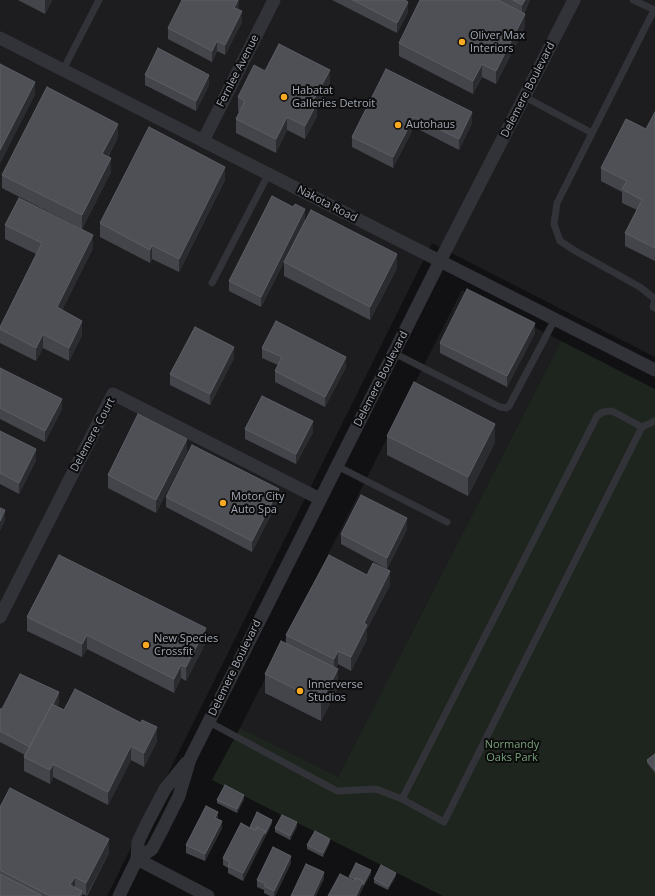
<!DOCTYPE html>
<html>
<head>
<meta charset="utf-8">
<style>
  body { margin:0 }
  canvas { display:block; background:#111113 }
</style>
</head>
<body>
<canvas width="655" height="896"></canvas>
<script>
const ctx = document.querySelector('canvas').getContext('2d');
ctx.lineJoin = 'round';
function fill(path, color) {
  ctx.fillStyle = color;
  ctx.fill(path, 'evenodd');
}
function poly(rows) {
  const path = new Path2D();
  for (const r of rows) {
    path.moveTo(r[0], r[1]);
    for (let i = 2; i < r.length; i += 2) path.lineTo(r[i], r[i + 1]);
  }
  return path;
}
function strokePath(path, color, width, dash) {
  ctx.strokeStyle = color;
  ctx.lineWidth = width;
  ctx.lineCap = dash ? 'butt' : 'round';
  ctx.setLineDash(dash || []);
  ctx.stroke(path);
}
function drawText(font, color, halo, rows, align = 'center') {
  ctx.font = font + ' "Open Sans",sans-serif';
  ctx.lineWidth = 4;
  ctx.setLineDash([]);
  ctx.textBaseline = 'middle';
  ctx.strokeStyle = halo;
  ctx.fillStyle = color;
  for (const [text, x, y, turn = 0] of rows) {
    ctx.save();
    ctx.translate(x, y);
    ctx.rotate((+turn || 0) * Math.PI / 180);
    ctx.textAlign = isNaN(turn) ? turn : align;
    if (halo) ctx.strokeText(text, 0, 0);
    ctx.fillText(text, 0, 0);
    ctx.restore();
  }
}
fill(poly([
  [0,0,655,0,655,357,432,243,107,896,24,896,0,884],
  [462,290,561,341,338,777,240,728]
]), '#1d1d20');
fill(poly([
  [561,341,655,389,655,896,443,896,212,780,240,728,338,777]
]), '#1d251e');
strokePath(poly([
  [633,0,655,10],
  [654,10,557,203,554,224,560,241,577,252,640,287,655,299,653,307,655,308],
  [63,70,99,0],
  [525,97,592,133],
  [212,283,268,175],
  [394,353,500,407,506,408,509,406,555,319],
  [337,466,447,522],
  [209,722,337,791,376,789,402,799,444,822,642,427],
  [402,799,597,416,603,412,612,411,642,427,655,421]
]), '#323338', 7);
strokePath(poly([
  [0,38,655,370],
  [203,141,274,0],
  [0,617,113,394,320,499],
  [137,859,152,849,162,830,179,796,190,759,440,261,574,0],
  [137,859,208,896],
  [119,896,137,859,138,842,147,823,165,789,186,763]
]), '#323338', 13);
fill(poly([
  [18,0,52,0,45,14],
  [239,0,239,8,238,10,242,22,225,55,217,51,212,62,168,39,168,28],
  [332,0,405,0,408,12,397,33],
  [420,0,530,0,524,13,525,27,496,84,482,77,473,94,399,56,399,43],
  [386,69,472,123,459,150,414,127,393,168,352,147,352,137],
  [265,71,330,83,317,108,317,116,305,139,287,130,276,153,236,133,236,119,240,112,238,111,238,97],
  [145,75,209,85,196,111,145,85],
  [655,112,655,261,625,246,625,233,637,210,622,203,622,192,601,181,601,168,646,129],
  [118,137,108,157,111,172,82,229,2,188,2,175],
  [225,180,179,272,152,259,150,263,100,237,100,223],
  [305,220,397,268,370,320,284,276,284,262,261,307,229,291,229,281],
  [5,225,93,248,62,310,82,335,69,361,43,348,36,361,0,343,0,327,36,254,5,239],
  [535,333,507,387,440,353,440,343],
  [262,348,346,367,325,407,275,382,275,371,278,365,262,358],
  [234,358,210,405,170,385,170,374],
  [0,368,62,409,45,442,0,419],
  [245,429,313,432,296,464,245,439],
  [0,431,36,460,19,494,0,484],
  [387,436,495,442,468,496,387,455],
  [187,452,156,513,108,488,108,475],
  [166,497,279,499,252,552,166,507],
  [407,529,387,569,341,544,341,534],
  [367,575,390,585,367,629,367,639,351,671,338,664,336,668,338,688,321,721,265,693,265,674,286,643,286,635],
  [27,617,206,642,186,681,181,678,174,693,87,649,82,657,27,631],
  [59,703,57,706,64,710,157,741,144,767,131,760,108,805,53,777,50,784,24,771,24,757,25,755,0,742,0,709],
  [655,754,655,773,647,763,647,760],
  [244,799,237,813,217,803,217,800],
  [0,807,109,853,87,896,82,894,82,896,0,896],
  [218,819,222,828,205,861,186,853,186,845],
  [272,823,243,881,228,873,228,868,223,865,223,858,250,828,250,827],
  [297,826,290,840,275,832,275,828],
  [330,842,323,857,307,849,307,845],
  [291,863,275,896,270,896,264,893,264,890,257,887,257,880],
  [396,876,388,890,374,883,374,879]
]), '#44454b');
fill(poly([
  [45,0,52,0,45,14],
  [238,0,239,0,239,8,234,18,234,8],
  [525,0,530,0,522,15,522,5],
  [408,2,408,12,397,33,397,23],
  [242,11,242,22,225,55,225,45],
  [525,14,525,27,496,84,496,71],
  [217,41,217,51,212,62,212,51],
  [482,64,482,77,473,94,473,81],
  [330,70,330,83,317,108,317,116,305,139,305,126,313,101],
  [209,75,209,85,196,111,196,101],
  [35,82,35,95,0,164,0,150],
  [472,112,472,123,459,150,459,139],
  [287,117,287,130,276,153,276,139],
  [414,117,414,127,393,168,393,157],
  [118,124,118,137,102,167,102,154],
  [111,158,111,172,82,229,82,215],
  [225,167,225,180,179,272,179,259],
  [305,209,305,220,261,307,261,297],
  [93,235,93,248,57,321,57,307],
  [152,245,152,259,150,263,150,250],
  [397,254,397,268,370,320,370,307],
  [82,321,82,335,69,361,69,348],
  [535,323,535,333,507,387,507,376],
  [43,334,43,348,36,361,36,348],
  [234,347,234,358,210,405,210,394],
  [346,357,346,367,325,407,325,397],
  [62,399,62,409,45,442,45,431],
  [313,421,313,432,296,464,296,454],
  [495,424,495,442,468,496,468,477],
  [187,439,187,452,156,513,156,500],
  [36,449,36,460,19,494,19,483],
  [279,489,279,499,252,552,252,541],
  [5,510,5,521,0,531,0,521],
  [407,518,407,529,387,569,387,558],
  [390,571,390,585,367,629,367,639,351,671,351,657,364,623],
  [206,628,206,642,186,681,186,667],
  [87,635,87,649,82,657,82,644],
  [338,651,338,664,334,672,334,659],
  [181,665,181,678,174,693,174,679],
  [338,669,338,688,321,721,321,702],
  [59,692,59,703,31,758,31,747],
  [157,727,157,741,144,767,144,753],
  [131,746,131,760,108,805,108,792],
  [53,764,53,777,50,784,50,770],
  [244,795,244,799,237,813,237,809],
  [218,812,218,819,215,818],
  [272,820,272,823,243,881,243,873,265,831],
  [222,821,222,828,205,861,205,854],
  [297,822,297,826,290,840,290,836],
  [109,839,109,853,86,896,86,883],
  [330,839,330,842,323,857,323,853],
  [291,856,291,863,275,896,274,896,274,891],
  [371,870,371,874,363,888,363,885],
  [324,872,324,879,316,896,313,896],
  [396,873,396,876,388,890,388,887],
  [75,877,75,890,70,885],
  [363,881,363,888,359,896,356,896]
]), '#2b2c30');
const building = poly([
  [182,0,238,0,234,8,242,11,225,45,217,41,212,51,168,28,182,0],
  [353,0,405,0,408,2,397,23,353,0],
  [420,0,498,0,525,14,496,71,482,64,473,81,399,43,420,0],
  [513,0,525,0,522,5,513,0],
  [279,44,330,70,313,101,317,103,305,126,287,117,276,139,236,119,245,101,238,97,254,65,265,71,279,44],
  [158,48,209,75,196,101,145,75,158,48],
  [0,64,35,82,0,150,0,64],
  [386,69,472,112,459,139,414,117,393,157,352,137,386,69],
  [47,87,118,124,102,154,111,158,82,215,2,175,47,87],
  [655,112,655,248,625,233,642,200,622,189,627,181,601,168,626,119,646,129,655,112],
  [149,127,225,167,179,259,152,245,150,250,100,223,149,127],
  [272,196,293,207,295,204,305,209,261,297,229,281,272,196],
  [19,198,93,235,57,307,82,321,69,348,43,334,36,348,0,329,0,327,42,243,5,225,19,198],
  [311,210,397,254,370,307,284,262,311,210],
  [467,289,535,323,507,376,440,343,467,289],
  [276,321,346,357,325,397,275,371,282,357,262,348,276,321],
  [195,327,234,347,210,394,170,374,195,327],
  [0,368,62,399,45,431,0,408,0,368],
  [414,382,495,424,468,477,387,436,414,382],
  [262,396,313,421,296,454,245,429,262,396],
  [138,414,187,439,156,500,108,475,138,414],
  [0,431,36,449,19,483,0,473,0,431],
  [192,445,279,489,252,541,166,497,192,445],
  [361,495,407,518,387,558,341,534,361,495],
  [0,508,5,510,0,521,0,508],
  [59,555,206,628,186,667,181,665,174,679,87,635,82,644,27,617,59,555],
  [329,555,367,575,373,563,390,571,364,623,367,625,351,657,338,651,334,659,286,635,329,555],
  [281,641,338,669,321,702,265,674,281,641],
  [20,674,59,692,53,704,52,704,30,747,0,731,0,709,2,709,20,674],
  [75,689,141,723,142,720,157,727,144,753,131,746,108,792,53,764,50,770,24,757,52,704,64,710,75,689],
  [655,754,655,770,647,760,655,754],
  [225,785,244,795,237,809,217,800,225,785],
  [10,788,109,839,86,883,75,877,70,885,82,891,79,896,50,896,0,870,0,807,10,788],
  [206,806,218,812,215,818,222,821,205,854,186,845,206,806],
  [257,812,272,820,265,834,265,831,257,827,256,830,250,827,257,812],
  [282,815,297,822,290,836,275,828,282,815],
  [241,823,255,831,257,827,265,831,243,873,228,866,230,862,223,858,241,823],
  [315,831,330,839,323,853,307,845,315,831],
  [273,847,291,856,274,891,264,886,266,884,257,880,273,847],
  [356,863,371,870,363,885,363,881,356,878,355,880,349,877,356,863],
  [306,864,324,872,313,896,291,896,306,864],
  [381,865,396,873,388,887,374,879,381,865],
  [0,874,41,895,41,896,0,896,0,874],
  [340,874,354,881,356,878,363,881,356,896,328,896,340,874]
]);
fill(building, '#4e5056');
strokePath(building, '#5b5e65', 1);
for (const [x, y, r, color] of [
  [462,42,4,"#f9aa22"],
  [284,97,4,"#f9aa22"],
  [398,125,4,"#f9aa22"],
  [223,503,4,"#f9aa22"],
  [146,645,4,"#f9aa22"],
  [300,691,4,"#f9aa22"]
]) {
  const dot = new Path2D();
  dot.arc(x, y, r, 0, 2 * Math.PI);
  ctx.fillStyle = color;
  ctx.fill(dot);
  strokePath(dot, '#0c0c0d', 1.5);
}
drawText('11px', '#a2a8b4', '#0c0c0d', [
  ["Oliver Max",470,36],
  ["Interiors",470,49],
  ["Habatat",292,91],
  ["Galleries Detroit",292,104],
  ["Autohaus",406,125],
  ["Motor City",231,497],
  ["Auto Spa",231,510],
  ["New Species",154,639],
  ["Crossfit",154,652],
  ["Innerverse",308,685],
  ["Studios",308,698]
], 'left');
drawText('11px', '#a2a8b4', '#0c0c0d', [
  ["Fernlee Avenue",238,71,-63],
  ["Delemere Boulevard",528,90,-63],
  ["Nakota Road",327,204,27],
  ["Delemere Boulevard",381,379,-63],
  ["Delemere Court",93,435,-62],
  ["Delemere Boulevard",235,668,-64]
]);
drawText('11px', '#77a079', '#0c0c0d', [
  ["Normandy",512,745],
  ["Oaks Park",512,758]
]);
</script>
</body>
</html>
